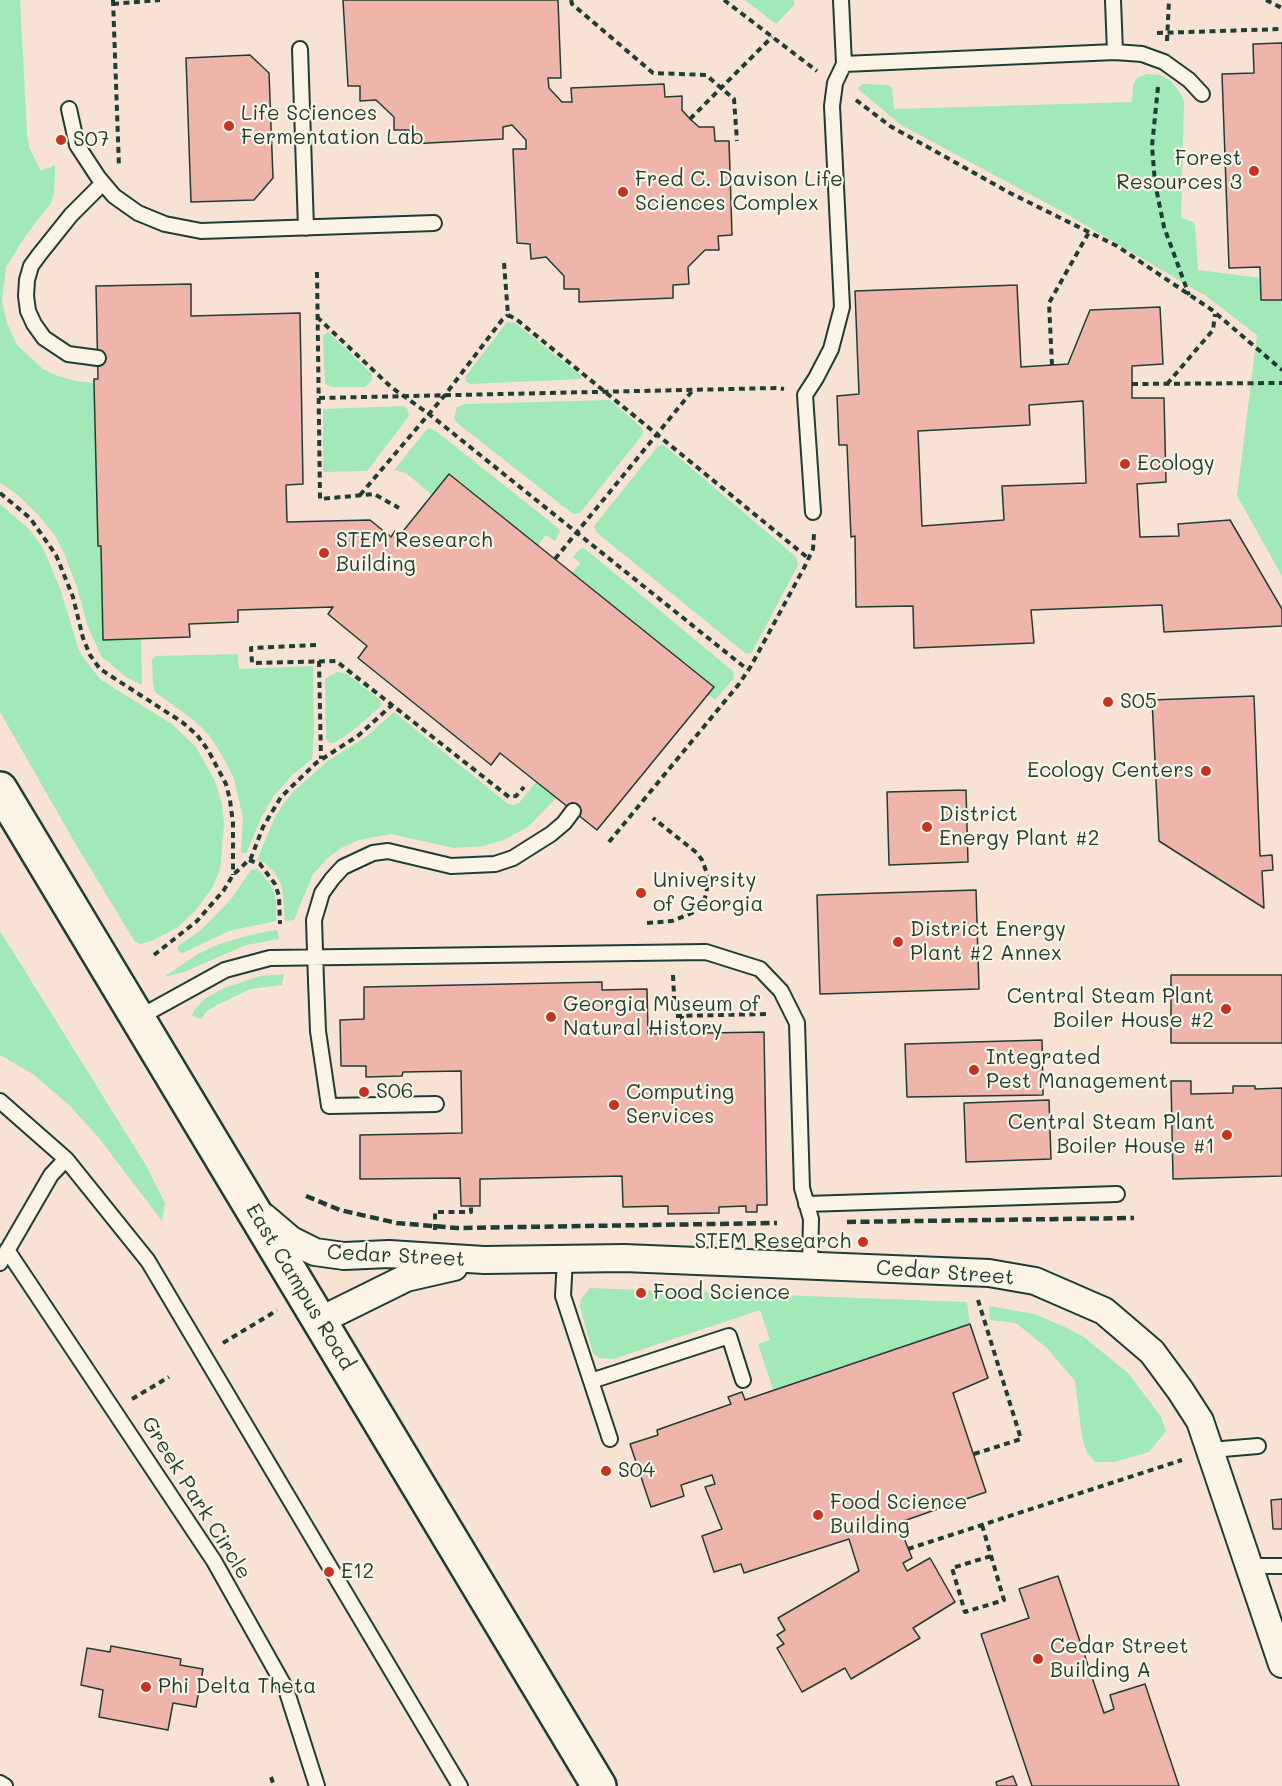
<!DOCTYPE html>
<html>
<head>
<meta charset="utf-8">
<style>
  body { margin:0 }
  canvas { display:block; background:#fcf5e5 }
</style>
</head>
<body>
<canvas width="1282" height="1786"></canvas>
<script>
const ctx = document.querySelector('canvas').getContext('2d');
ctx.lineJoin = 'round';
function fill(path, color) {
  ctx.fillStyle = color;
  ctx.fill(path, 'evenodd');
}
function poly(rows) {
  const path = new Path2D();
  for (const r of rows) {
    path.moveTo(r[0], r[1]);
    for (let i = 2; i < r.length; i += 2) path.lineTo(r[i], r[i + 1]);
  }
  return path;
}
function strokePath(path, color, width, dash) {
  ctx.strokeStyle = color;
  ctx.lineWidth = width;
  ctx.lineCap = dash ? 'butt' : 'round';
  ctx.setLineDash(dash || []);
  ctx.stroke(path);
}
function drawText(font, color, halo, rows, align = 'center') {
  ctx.font = font + ' Mali,sans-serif';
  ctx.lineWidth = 4.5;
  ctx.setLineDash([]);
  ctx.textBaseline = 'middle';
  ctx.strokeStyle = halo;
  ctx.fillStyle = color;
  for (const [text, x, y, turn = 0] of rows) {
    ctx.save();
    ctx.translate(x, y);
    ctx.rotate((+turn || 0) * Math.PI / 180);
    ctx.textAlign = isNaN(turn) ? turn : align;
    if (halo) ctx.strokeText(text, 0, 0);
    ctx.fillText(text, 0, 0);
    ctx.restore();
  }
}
fill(poly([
  [0,0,1282,0,1282,1786,0,1786]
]), '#f8e2d3');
fill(poly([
  [0,0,20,0,27,133,29,147,41,171,55,165,55,174,54,193,51,203,26,235,6,267,2,301,7,323,17,345,43,369,58,376,76,381,94,383,98,546,101,546,103,639,141,638,142,685,126,677,101,656,87,624,77,587,64,553,54,534,38,515,18,495,0,483],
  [745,0,794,0,794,5,776,24],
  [1147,74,1160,75,1170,80,1181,94,1184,102,1181,218,1193,222,1195,226,1198,270,1261,278,1262,300,1282,300,1282,576,1237,496,1257,335,1206,296,1063,212,901,125,858,89,862,84,888,85,892,88,894,109,1132,102,1133,85,1137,78],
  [507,322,515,323,581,376,581,379,470,384,466,382,465,377],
  [328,332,372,374,372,380,365,387,331,387,325,384,323,335],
  [610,400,642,428,643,434,580,513,573,514,456,422,454,418,457,407,466,404],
  [403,406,407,408,409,416,367,471,323,472,323,409],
  [428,428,436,431,558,528,560,531,555,541,546,535,538,545,450,474,432,495,406,473,394,470],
  [664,445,796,557,798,565,752,652,749,654,745,653,596,532,594,526,658,446],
  [0,504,29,529,43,548,61,591,79,651,89,665,101,680,172,724,196,747,215,781,222,804,224,824,220,870,212,888,196,910,178,927,154,940,141,944,135,942,75,843,0,712],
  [584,548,733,671,734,678,715,700,707,694,713,686,572,573,580,563,573,557,580,549],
  [238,654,239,669,313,666,314,734,312,759,291,776,274,796,262,816,248,849,246,853,242,853,241,850,243,818,234,779,223,757,209,735,195,721,155,692,153,685,152,660,156,656],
  [337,672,347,674,380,700,381,706,351,732,334,743,330,743,326,739,325,679],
  [394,712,508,804,513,805,519,803,536,782,556,798,529,826,504,840,483,846,453,848,391,834,359,840,341,848,328,858,313,874,294,920,285,921,282,886,275,873,265,863,257,860,274,819,283,804,293,792,329,760,366,737],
  [258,869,273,888,276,900,276,921,229,931,183,953,178,951,178,946,200,931,232,898,251,870],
  [277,930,279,939,246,945,184,972,164,977,198,954,219,944,254,934],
  [0,931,147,1167,165,1203,162,1221,99,1138,70,1106,33,1074,0,1055],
  [284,974,282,985,250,989,217,1005,207,1011,201,1019,192,1016,194,1010,206,998,224,988,260,976],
  [590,1288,967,1302,970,1324,773,1390,758,1344,770,1340,760,1310,613,1359,599,1358,593,1353,580,1307,581,1299],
  [989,1306,1034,1314,1065,1327,1084,1337,1129,1374,1161,1417,1166,1431,1149,1452,1115,1462,1096,1462,1087,1453,1082,1437,1075,1381,1047,1348,1016,1323,990,1320]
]), '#a1e9b7');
const building = poly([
  [343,0,558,0,561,78,548,78,549,88,562,102,572,102,571,88,664,84,665,97,682,96,682,110,690,119,699,127,714,127,715,141,729,141,732,235,718,236,719,250,705,250,688,267,689,284,673,285,673,298,579,302,579,289,564,289,564,276,546,257,531,259,530,244,517,243,513,149,526,149,526,140,512,125,503,127,503,139,410,144,409,130,394,130,394,117,376,100,360,101,360,86,348,86,343,0],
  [1282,43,1282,300,1261,300,1260,267,1229,268,1222,74,1254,73,1253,44,1282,43],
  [250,55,269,73,273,178,254,200,191,202,186,58,250,55],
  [191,284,191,316,300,313,303,484,286,485,287,522,370,520,391,537,395,531,400,535,449,474,714,687,597,830,500,753,491,765,358,658,367,646,328,614,333,607,238,610,238,622,189,624,190,637,103,640,101,546,98,546,94,383,94,379,98,379,96,286,191,284],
  [1017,285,1021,367,1068,364,1090,310,1160,307,1163,364,1132,366,1132,398,1164,398,1166,482,1137,484,1140,537,1179,536,1178,524,1230,520,1282,609,1282,626,1164,632,1162,605,1031,610,1034,643,914,648,913,606,856,607,855,536,851,537,847,445,839,445,837,396,859,394,855,291,1017,285],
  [1083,401,1086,483,1002,486,1004,520,922,526,918,431,1030,425,1029,405,1083,401],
  [1254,696,1260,856,1272,855,1273,870,1262,871,1264,908,1159,841,1152,700,1254,696],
  [966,790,968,862,889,865,887,792,966,790],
  [976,890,979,989,820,994,817,895,976,890],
  [1171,975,1282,975,1282,1043,1171,1043,1171,975],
  [602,982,602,990,647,989,648,1034,764,1032,767,1205,757,1205,757,1212,746,1212,746,1206,719,1207,719,1213,668,1214,668,1206,623,1207,622,1176,480,1179,480,1206,461,1206,460,1178,360,1179,360,1135,462,1133,461,1071,403,1072,402,1076,366,1077,366,1066,341,1066,340,1020,364,1019,364,987,602,982],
  [1042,1040,1043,1095,907,1097,905,1044,1042,1040],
  [1171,1081,1191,1081,1191,1094,1233,1093,1233,1086,1255,1086,1255,1089,1282,1088,1282,1176,1173,1179,1171,1081],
  [1049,1100,1051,1159,966,1162,964,1103,1049,1100],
  [970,1324,988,1378,953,1393,986,1492,898,1523,912,1558,903,1563,907,1571,930,1558,955,1602,913,1628,920,1638,851,1679,845,1668,802,1692,777,1648,784,1644,777,1635,785,1630,778,1618,859,1571,849,1539,744,1573,741,1564,714,1572,702,1536,722,1529,705,1487,715,1484,712,1475,681,1485,684,1496,651,1507,630,1444,658,1435,657,1430,731,1404,728,1397,742,1392,745,1400,970,1324],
  [1282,1499,1282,1529,1273,1529,1271,1500,1282,1499],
  [1058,1576,1104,1713,1114,1709,1110,1695,1145,1684,1179,1786,1032,1786,981,1634,1029,1618,1019,1589,1058,1576],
  [111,1646,181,1659,180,1665,203,1669,196,1707,173,1703,168,1730,99,1717,103,1690,81,1685,87,1648,110,1652,111,1646],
  [1013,1776,1017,1786,997,1786,996,1782,1013,1776]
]);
fill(building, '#efb5aa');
strokePath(building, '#1f3d34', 1.5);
const service = poly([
  [841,0,844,64,1115,52,1113,0],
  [300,49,306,228],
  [1115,52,1142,54,1164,62,1189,80,1202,94],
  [69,109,77,145,98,177,114,196,138,213,165,224,201,231,434,223],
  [98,358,68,354,44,338,34,324,28,311,26,296,27,280,31,266,39,255,71,215,103,183],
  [813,512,805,395,816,378,831,349,842,307,832,106,835,83,844,64],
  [138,1018,225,970,270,958,706,952,760,969,781,991,797,1023,802,1188,811,1219,810,1265],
  [0,1101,66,1159,148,1261,460,1786],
  [436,1104,329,1106,318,1031,316,981,314,920,322,893,332,879,343,867,373,853,388,851,451,866,495,864,513,858,551,834,564,823,573,811],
  [806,1204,1117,1194],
  [7,1250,214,1561,286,1689,317,1786],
  [565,1258,563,1296,610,1439],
  [0,1263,51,1175,66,1159],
  [591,1381,729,1336,743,1380],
  [1211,1450,1258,1446],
  [1249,1566,1282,1566],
  [0,1783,5,1786]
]);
const minor = poly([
  [264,1217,291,1240,315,1252,344,1256,389,1254,484,1260,624,1258,989,1273,1035,1281,1104,1311,1152,1352,1180,1390,1200,1421,1282,1664],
  [321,1320,406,1278,454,1267]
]);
const secondary = poly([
  [0,789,599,1786]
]);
strokePath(service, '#1f3d34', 18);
strokePath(minor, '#1f3d34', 30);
strokePath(secondary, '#1f3d34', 38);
strokePath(poly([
  [113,0,119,167],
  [571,0,572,4,653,73,706,75,734,99,737,141],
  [724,0,817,71],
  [1266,0,1282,8],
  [113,4,160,0],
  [1157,33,1282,29],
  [1167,41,1169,0],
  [1158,87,1152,146,1155,183,1164,227,1189,295],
  [856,100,890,126,1010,193,1117,246,1212,310,1282,370],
  [690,119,772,37],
  [504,263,508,315],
  [317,272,320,499,374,494,399,508],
  [508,315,516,319,808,558],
  [317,317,391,387,429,414,748,670],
  [1052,365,1049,303,1089,232],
  [1132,384,1282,383],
  [1167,384,1213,330,1215,314],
  [319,398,777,388,784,389],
  [0,493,30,518,56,555,73,597,83,638,90,655,100,669,182,722,197,735,208,750,226,784,230,800,233,823,233,875],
  [360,495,445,395,502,320,508,315],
  [555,559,693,390],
  [316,645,251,648,252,663,336,661,509,797,516,796,524,787],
  [319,661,321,759],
  [609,842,739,684,751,666,805,566,813,549,814,534],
  [249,860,260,864,275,884,279,896,280,924],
  [647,923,672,921,692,913,705,898,709,879,702,860,697,853,653,818],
  [154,955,197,921,224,890,233,875,251,858,263,827,281,797,316,763,359,735,392,705],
  [673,975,675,1016,767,1014],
  [682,1016,682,1033],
  [435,1230,435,1212,471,1212,471,1206],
  [268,1316,277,1310],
  [223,1343,266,1317],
  [132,1399,169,1377],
  [974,1454,1021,1439,978,1300],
  [982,1525,1004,1600,965,1612,952,1568,991,1556],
  [908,1549,1182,1460],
  [271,1777,274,1786]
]), '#1f3d34', 4, [6, 4.5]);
strokePath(service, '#fcf5e5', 14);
strokePath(minor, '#fcf5e5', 26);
strokePath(secondary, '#fcf5e5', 33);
strokePath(poly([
  [306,1196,340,1210,397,1223,457,1228,777,1223],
  [847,1222,1134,1218]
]), '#1f3d34', 4.5, [9, 4.5]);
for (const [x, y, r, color] of [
  [229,126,6,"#c8321e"],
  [61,140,6,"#c8321e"],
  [1254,171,6,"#c8321e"],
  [623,192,6,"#c8321e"],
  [1125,464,6,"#c8321e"],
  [324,553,6,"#c8321e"],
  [1108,702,6,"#c8321e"],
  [1206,771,6,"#c8321e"],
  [927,827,6,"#c8321e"],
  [641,893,6,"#c8321e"],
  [898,942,6,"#c8321e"],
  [1226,1009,6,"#c8321e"],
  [551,1017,6,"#c8321e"],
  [974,1070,6,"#c8321e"],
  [364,1092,6,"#c8321e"],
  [614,1105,6,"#c8321e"],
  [1227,1135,6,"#c8321e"],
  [863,1242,6,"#c8321e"],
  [641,1293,6,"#c8321e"],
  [606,1471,6,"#c8321e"],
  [818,1515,6,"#c8321e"],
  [329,1572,6,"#c8321e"],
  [1038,1659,6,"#c8321e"],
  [146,1687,6,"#c8321e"]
]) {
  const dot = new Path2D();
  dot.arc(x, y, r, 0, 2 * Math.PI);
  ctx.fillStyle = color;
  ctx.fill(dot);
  strokePath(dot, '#fcf5e5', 2);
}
drawText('21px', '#1f3d34', '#fcf5e5', [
  ["Life Sciences",241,114],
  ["Fermentation Lab",241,138],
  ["S07",73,140],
  ["Forest",1242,159,"right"],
  ["Resources 3",1242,183,"right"],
  ["Fred C. Davison Life",635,180],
  ["Sciences Complex",635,204],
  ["Ecology",1137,464],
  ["STEM Research",336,541],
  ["Building",336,565],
  ["S05",1120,702],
  ["Ecology Centers",1194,771,"right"],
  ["District",939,815],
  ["Energy Plant #2",939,839],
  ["University",653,881],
  ["of Georgia",653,905],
  ["District Energy",910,930],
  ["Plant #2 Annex",910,954],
  ["Central Steam Plant",1214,997,"right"],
  ["Boiler House #2",1214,1021,"right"],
  ["Georgia Museum of",563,1005],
  ["Natural History",563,1029],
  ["Integrated",986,1058],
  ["Pest Management",986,1082],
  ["S06",376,1092],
  ["Computing",626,1093],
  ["Services",626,1117],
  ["Central Steam Plant",1215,1123,"right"],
  ["Boiler House #1",1215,1147,"right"],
  ["STEM Research",851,1242,"right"],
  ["Food Science",653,1293],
  ["S04",618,1471],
  ["Food Science",830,1503],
  ["Building",830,1527],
  ["E12",341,1572],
  ["Cedar Street",1050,1647],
  ["Building A",1050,1671],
  ["Phi Delta Theta",158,1687]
], 'left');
drawText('21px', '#1f3d34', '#fcf5e5', [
  ["Cedar Street",396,1256,3],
  ["Cedar Street",945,1273,4],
  ["East Campus Road",300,1287,59],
  ["Greek Park Circle",196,1498,58]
]);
</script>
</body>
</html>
